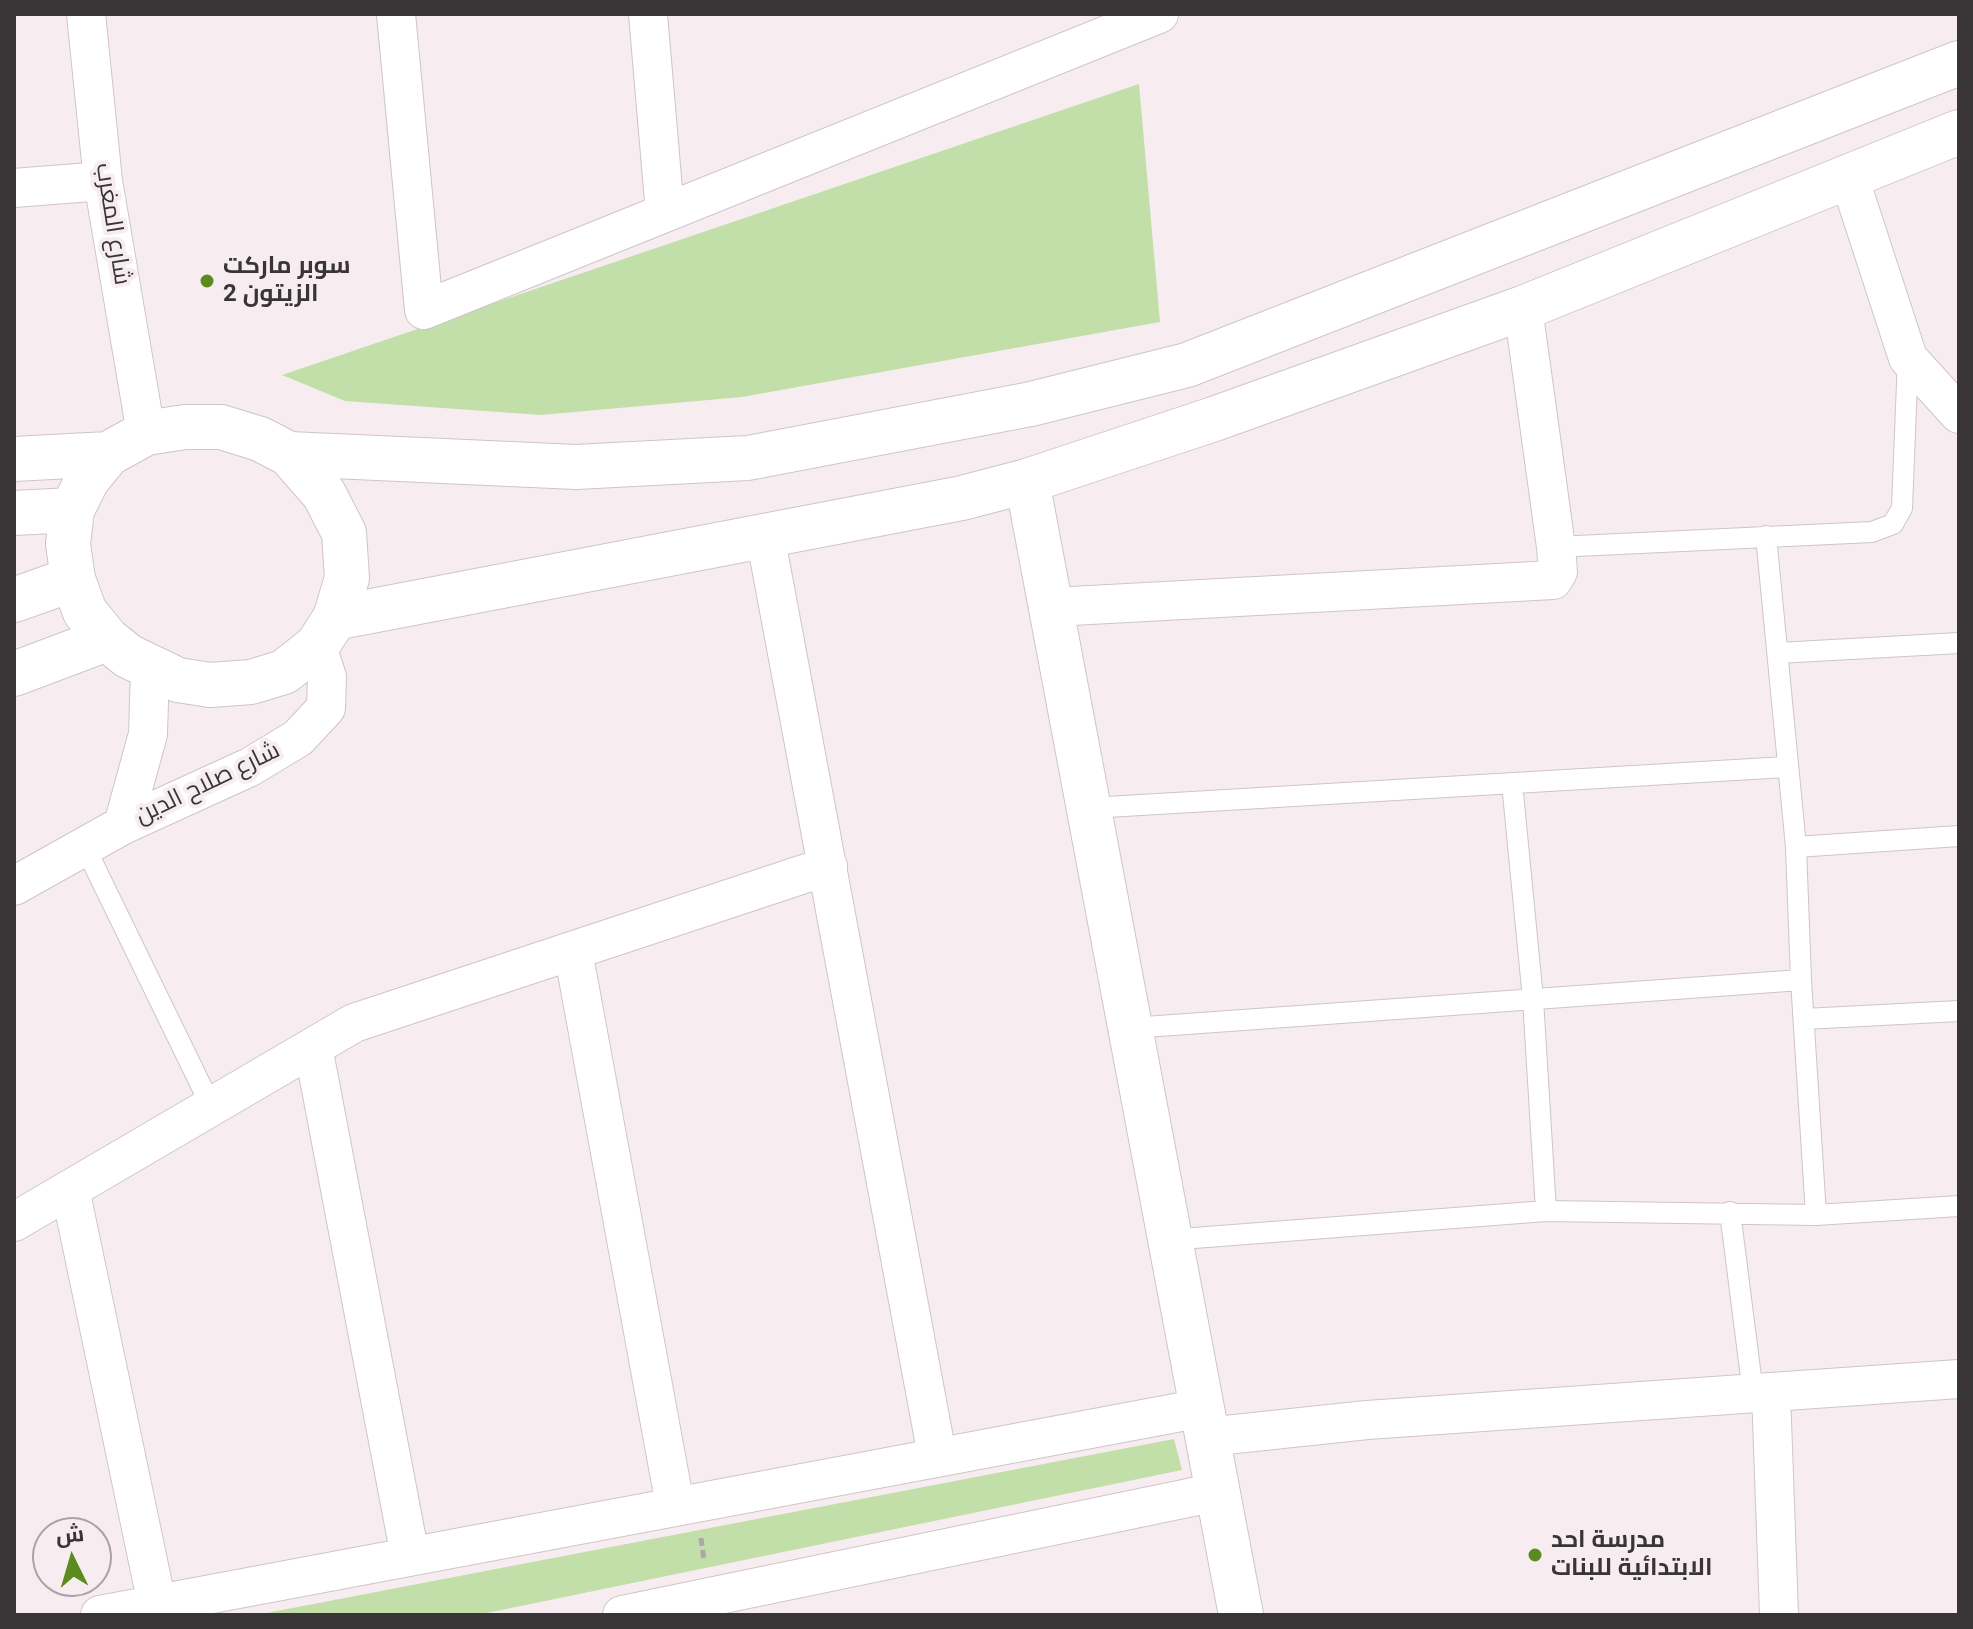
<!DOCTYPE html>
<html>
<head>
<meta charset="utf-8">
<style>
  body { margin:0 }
  #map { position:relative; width:1973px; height:1629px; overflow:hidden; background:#f7edf0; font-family:Roboto,Cairo,sans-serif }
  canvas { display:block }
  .frame { position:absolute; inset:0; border:16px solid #393537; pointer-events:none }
  .north { position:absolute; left:32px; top:1517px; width:80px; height:80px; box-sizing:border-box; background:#f7edf0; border:2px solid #aba3a6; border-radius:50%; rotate:355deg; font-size:22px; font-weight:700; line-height:32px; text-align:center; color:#393537 }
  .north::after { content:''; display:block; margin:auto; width:28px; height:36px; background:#5b8b1e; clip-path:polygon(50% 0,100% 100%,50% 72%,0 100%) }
</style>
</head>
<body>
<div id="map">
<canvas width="1973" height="1629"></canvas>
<div class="frame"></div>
<div class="north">ش</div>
</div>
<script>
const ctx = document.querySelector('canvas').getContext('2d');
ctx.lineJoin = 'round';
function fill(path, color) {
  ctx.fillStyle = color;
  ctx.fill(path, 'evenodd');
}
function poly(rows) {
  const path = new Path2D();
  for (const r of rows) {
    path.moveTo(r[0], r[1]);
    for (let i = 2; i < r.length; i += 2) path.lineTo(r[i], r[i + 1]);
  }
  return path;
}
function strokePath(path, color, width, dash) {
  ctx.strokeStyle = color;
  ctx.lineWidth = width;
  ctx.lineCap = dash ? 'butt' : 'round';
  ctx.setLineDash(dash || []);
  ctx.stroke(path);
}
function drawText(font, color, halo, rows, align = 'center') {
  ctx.font = font + ' Roboto,Cairo,sans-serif';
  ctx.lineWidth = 8;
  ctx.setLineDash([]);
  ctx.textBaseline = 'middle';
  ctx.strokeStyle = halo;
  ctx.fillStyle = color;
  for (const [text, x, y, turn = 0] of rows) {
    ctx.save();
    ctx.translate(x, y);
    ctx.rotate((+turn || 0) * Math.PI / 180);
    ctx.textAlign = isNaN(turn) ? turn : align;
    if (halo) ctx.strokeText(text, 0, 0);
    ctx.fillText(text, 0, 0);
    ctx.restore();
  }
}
fill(poly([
  [1139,84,1160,322,742,397,541,415,345,401,282,375],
  [1174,1439,1182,1470,477,1615,256,1615]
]), '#c2dfa9');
const lane = poly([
  [1556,547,1872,532,1893,524,1902,508,1908,358],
  [1778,653,1959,643],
  [1512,783,1533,999,1546,1211],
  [1090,808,1786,767],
  [85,847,211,1106],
  [1796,847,1959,836],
  [1801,980,1816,1215,1959,1206],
  [1804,1019,1959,1011],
  [1131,1028,1801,980,1796,847,1766,536],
  [1730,1212,1753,1393],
  [1168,1240,1546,1211,1816,1215]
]);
const street = poly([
  [86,14,103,181,146,433],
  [396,14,424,310,1159,14],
  [648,14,665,213],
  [1848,174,1908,358,1959,414],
  [14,188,103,181],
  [765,535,937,1455],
  [1053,607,1553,580,1558,572,1556,547,1523,308],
  [123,825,148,734,150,670],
  [14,886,123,825,250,767,298,738,326,708,327,677,317,646],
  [573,951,675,1505],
  [313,1047,410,1556],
  [70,1189,157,1604],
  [14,1222,354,1023,828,866],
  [1771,1392,1779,1615],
  [1207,1437,1367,1420,1959,1379],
  [100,1615,1202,1408],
  [622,1615,1217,1492]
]);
const secondary = poly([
  [185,427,221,427,260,439,289,454,324,494,344,533,347,578,335,618,317,646,284,672,251,682,210,685,178,680,128,656,107,639,85,612,73,579,68,544,72,510,87,480,108,454,146,433,185,427],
  [289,454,576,467,748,458,1031,404,1187,365,1959,63],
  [14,459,108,454],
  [1027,481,1241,1615],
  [14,513,72,510],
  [14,600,73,579],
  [335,618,962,498,1027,481,1214,419,1523,308,1959,132],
  [14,674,107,639]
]);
strokePath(lane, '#cfc5c8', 22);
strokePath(street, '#cfc5c8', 40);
strokePath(secondary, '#cfc5c8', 46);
strokePath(poly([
  [701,1538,704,1560]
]), '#aea6a9', 5, [8, 4]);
strokePath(lane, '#fff', 20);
strokePath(street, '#fff', 38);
strokePath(secondary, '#fff', 44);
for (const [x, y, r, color] of [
  [207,281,8,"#5b8b1e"],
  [1535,1555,8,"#5b8b1e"]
]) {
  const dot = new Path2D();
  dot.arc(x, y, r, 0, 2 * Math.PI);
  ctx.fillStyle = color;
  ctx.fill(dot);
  strokePath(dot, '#f7edf0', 3);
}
drawText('24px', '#393537', '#f7edf0', [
  ["شارع المغرب",112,224,81],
  ["شارع صلاح الدين",208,784,-26]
]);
drawText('bold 24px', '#393537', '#f7edf0', [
  ["سوبر ماركت",223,267],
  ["الزيتون 2",223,295],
  ["مدرسة احد",1551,1541],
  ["الابتدائية للبنات",1551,1569]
], 'left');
</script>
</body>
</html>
